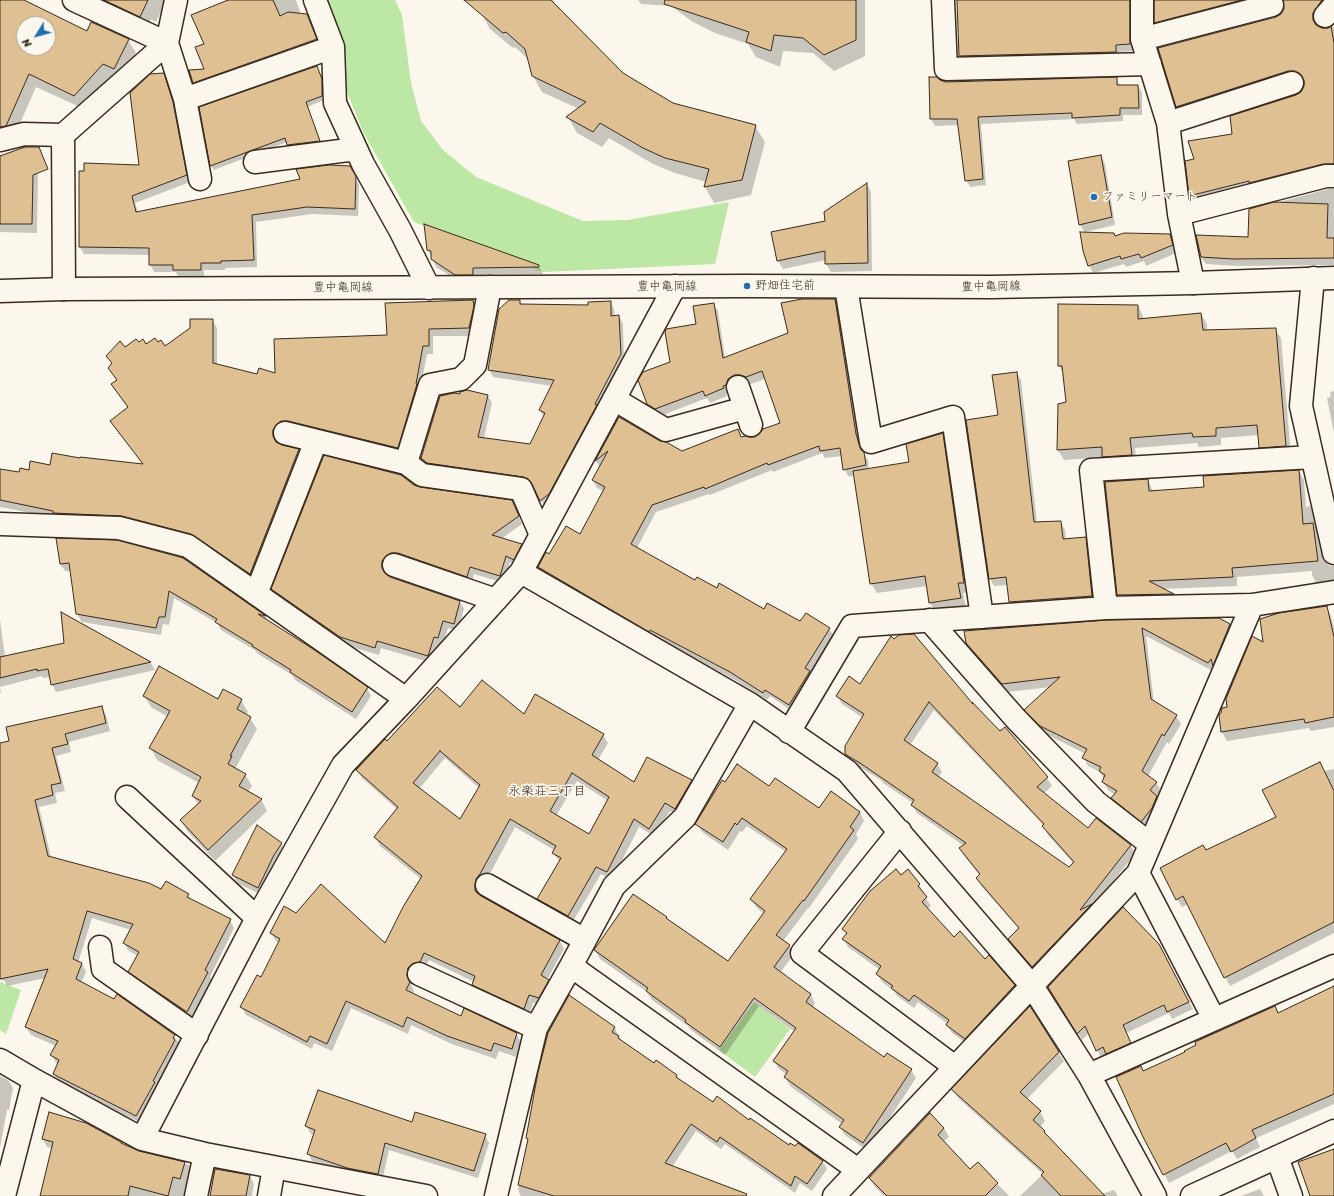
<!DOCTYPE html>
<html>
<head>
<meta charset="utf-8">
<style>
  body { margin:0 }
  #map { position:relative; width:1334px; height:1196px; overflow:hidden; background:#fbf7ec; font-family:Sriracha,sans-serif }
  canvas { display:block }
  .north { position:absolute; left:16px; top:16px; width:40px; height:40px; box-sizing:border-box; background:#fbf7ec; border:1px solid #aea59a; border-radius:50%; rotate:233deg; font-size:11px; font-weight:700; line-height:16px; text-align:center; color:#3b2a1e }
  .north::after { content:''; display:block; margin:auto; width:14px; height:18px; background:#1f6fb2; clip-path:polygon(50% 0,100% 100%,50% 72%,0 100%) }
</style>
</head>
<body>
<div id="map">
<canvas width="1334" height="1196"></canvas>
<div class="north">N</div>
</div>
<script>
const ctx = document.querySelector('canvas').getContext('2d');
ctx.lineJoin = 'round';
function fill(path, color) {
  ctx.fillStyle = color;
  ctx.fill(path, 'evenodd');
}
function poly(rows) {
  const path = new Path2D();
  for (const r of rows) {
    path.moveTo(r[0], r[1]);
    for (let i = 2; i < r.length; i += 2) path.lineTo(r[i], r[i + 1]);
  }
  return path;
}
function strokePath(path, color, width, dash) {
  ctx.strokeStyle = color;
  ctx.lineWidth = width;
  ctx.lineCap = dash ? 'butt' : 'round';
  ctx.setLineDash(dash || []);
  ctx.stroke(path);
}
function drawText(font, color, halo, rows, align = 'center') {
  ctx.font = font + ' Sriracha,"Klee One",sans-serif';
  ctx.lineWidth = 3.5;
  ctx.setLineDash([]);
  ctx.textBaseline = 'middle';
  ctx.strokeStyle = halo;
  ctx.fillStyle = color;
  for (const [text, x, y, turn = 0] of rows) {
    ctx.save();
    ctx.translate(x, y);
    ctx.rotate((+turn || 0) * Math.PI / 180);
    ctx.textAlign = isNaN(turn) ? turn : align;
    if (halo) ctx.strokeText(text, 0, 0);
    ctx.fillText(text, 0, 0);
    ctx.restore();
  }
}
fill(poly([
  [325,0,395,0,402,15,411,83,421,121,443,150,476,177,583,221,628,220,729,202,715,264,543,272,414,222,363,132,343,82],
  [0,982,21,990,6,1034,0,1030],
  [754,1002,790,1029,755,1077,719,1050]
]), '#bce7a4');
fill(poly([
  [0,0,21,0,87,32,128,40,136,53,122,82,111,77,82,108,36,87,13,139,0,144],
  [24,24,48,24,48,48,24,48],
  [103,0,167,0,156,22,151,19,147,28,110,11],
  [230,0,296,0,301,15,306,15,310,21,319,45,197,88,194,83,205,69,205,45],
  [481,0,553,0,557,7,622,74,673,104,755,126,765,142,751,195,714,203,705,187,706,182,675,173,653,164,609,138,602,147,577,133,568,117,579,109,542,92,533,76,528,59,515,47,513,48,490,29,481,13],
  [638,0,865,0,865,56,834,71,813,53,783,51,780,67,756,57,748,44,715,33,693,22,671,6,641,4],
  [956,0,1136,0,1133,7,1134,51,1119,52,1120,59,964,63,960,56,959,6],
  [1156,0,1273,0,1160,30,1156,23],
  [1279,0,1334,0,1316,22,1317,26,1323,29,1330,29,1334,26,1334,170,1195,203,1190,196,1186,162,1195,160,1302,92,1305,86,1305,80,1299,78,1181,114,1177,107,1160,48,1276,18,1281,15,1285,9,1285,3],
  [319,71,324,84,324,100,307,107,321,145,291,149,287,142,214,170,211,166,200,108],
  [163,74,167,82,177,110,190,182,135,203,138,212,301,180,350,167,359,185,358,216,312,214,256,222,257,267,225,268,225,270,204,270,204,277,178,277,176,272,154,272,150,264,150,255,84,254,80,247,80,172,140,166],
  [1116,78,1120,86,1138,86,1142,92,1142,115,1123,115,1123,121,1077,124,1074,119,981,124,986,185,970,187,966,180,959,125,935,126,931,119,940,81,946,82],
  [1101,156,1105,164,1115,225,1085,232,1116,237,1170,235,1174,243,1176,253,1146,266,1144,261,1126,267,1124,264,1093,273,1089,265,1085,233,1080,225,1069,161],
  [0,164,38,172,37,233,0,232],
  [867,184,871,192,872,271,831,272,826,264,826,260,783,269,778,261,772,233,826,221],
  [1328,189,1334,189,1334,265,1238,266,1206,264,1201,257,1249,238,1250,210],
  [428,250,538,265,543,274,477,275,477,282,460,282,436,267],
  [519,300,522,305,590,306,610,302,614,309,615,316,619,316,623,324,624,362,545,507,533,486,528,484,426,465,422,458,488,396,492,403,484,438,531,445,544,418,540,410,552,386,493,377,489,369],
  [835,300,839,307,860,442,862,452,868,460,869,469,910,463,942,434,948,444,969,592,963,593,966,607,935,612,930,602,927,586,877,593,871,583,855,475,849,477,844,469,842,456,825,458,822,453,773,472,772,470,710,495,709,494,656,512,637,548,695,582,717,589,764,610,801,623,829,629,834,636,810,673,814,679,793,712,770,696,767,700,735,680,655,637,543,575,539,567,550,556,580,536,604,491,597,488,593,480,600,467,596,461,619,418,659,442,682,452,737,430,742,438,755,438,781,423,765,379,751,384,745,382,726,394,727,396,710,403,707,398,660,416,652,412,648,404,671,362,697,325,713,304,718,311,725,358,789,333],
  [473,301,478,309,474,336,433,336,433,354,427,354,420,391,402,456,277,439,277,443,282,446,299,450,303,458,255,582,197,542,57,518,0,507,0,470,20,473,80,459,144,465,116,429,111,421,128,408,112,385,117,380,112,365,108,356,138,343,146,346,158,344,165,347,212,320,217,328,217,365,258,375,276,375,388,336],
  [1138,306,1143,316,1143,320,1201,314,1207,324,1207,331,1275,329,1281,338,1291,456,1265,457,1260,447,1259,435,1221,438,1221,445,1199,447,1197,443,1135,448,1137,465,1109,466,1103,457,1064,460,1058,450,1059,404,1067,403,1064,374,1059,366],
  [1016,373,1021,380,1037,523,1060,522,1065,530,1066,540,1085,538,1090,546,1096,604,1015,610,1010,602,1008,585,994,586,990,579,967,421,999,416],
  [1334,391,1334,433,1327,398,1331,397,1330,392],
  [1299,471,1304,480,1306,507,1310,506,1315,515,1326,563,1330,566,1334,566,1334,580,1317,584,1312,575,1312,571,1237,577,1237,586,1163,589,1173,595,1178,603,1123,604,1118,595,1148,480,1153,491,1205,488],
  [414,486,420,488,512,501,522,524,501,539,521,545,526,552,518,566,510,562,504,583,474,574,471,584,386,568,385,575,389,578,460,602,464,609,458,631,448,628,443,645,439,644,432,663,381,648,379,655,345,645,277,597,272,589],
  [182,558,266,617,268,621,367,688,371,696,356,719,295,680,292,675,258,654,256,651,221,630,217,623,174,598,169,625,163,624,161,635,82,622,77,614,72,571,65,571,60,563],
  [1326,607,1331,616,1334,627,1334,727,1311,731,1309,728,1227,741,1222,732,1220,715,1228,708,1264,644],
  [62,614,150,662,155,670,56,692,52,684,50,677,43,678,42,676,0,687,1,693,0,693,0,620,5,657,65,644],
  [1229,625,1234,633,1213,671,1146,636,1154,703,1176,716,1181,724,1169,744,1167,742,1148,776,1156,782,1161,791,1156,796,1161,805,1147,829,1117,807,1113,798,1115,795,1108,790,1103,782,1104,779,1100,772,1088,766,1084,758,1086,754,1046,734,1030,718,1026,710,1051,687,1007,692,972,651,967,642,965,632],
  [861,685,974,707,1047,778,1052,786,1043,794,1088,829,1096,819,1131,846,1135,854,1037,975,1014,947,1009,939,1019,929,982,887,977,879,980,876,965,857,960,849,964,846,917,813,912,805,913,803,883,783,881,780,851,762,846,754,863,718,842,704,837,696],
  [934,710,1044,826,1048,835,1073,863,1070,868,938,778,942,772,937,764,910,745],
  [144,696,219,700,241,700,248,712,246,715,250,718,257,729,236,767,237,770,245,774,252,786,248,792,261,799,267,811,215,861,188,832,181,821,198,804,193,796,199,783,157,760,151,748,168,717,151,707],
  [102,707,106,715,110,731,69,742,71,752,56,756,65,791,55,793,57,803,39,807,51,857,162,891,188,895,191,900,230,920,234,928,210,977,212,980,191,1020,134,979,130,972,138,956,129,951,124,943,131,930,92,918,78,963,82,964,86,972,81,983,174,1036,179,1043,178,1046,179,1048,141,1123,58,1082,54,1074,58,1064,56,1063,52,1055,56,1046,31,1035,26,1027,46,978,7,986,4,980,2,981,0,978,0,744,10,742],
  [460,709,524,716,603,735,608,743,598,760,634,783,691,781,696,789,680,817,670,811,654,836,639,827,612,880,601,874,572,923,543,907,538,899,560,862,553,853,554,850,515,827,485,883,480,888,479,894,480,897,560,941,564,949,547,980,553,989,544,1005,533,1003,529,1016,478,993,473,985,474,982,429,960,424,970,412,978,411,985,414,991,413,994,462,1017,516,1034,521,1042,516,1057,499,1051,496,1059,452,1044,411,1025,408,1034,351,1008,332,1051,314,1043,312,1049,246,1015,241,1007,262,979,279,943,276,941,271,933,296,914,386,945,421,879,380,846,375,837,398,810,362,778,357,770,387,743],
  [445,758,479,788,460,820,419,789],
  [577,781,608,801,590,835,556,816],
  [1334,769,1334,933,1230,986,1188,904,1182,907,1177,899,1205,851,1277,818,1324,771],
  [725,783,770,788,820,810,831,793,860,813,864,821,856,834,858,839,809,908,808,908,783,941,789,945,794,954,780,973,811,995,815,1003,812,1008,884,1058,911,1070,916,1078,868,1151,845,1135,840,1127,842,1124,790,1086,785,1077,787,1075,779,1069,774,1061,795,1032,759,1006,725,1055,691,1030,688,1026,652,1000,647,992,600,959,595,950,666,917,669,921,729,963,764,914,756,907,751,899,786,852,747,826,742,832,740,831,728,850,702,832,697,824],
  [281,844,286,852,262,895,237,883,233,875],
  [907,870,919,885,924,893,923,894,931,906,927,909,954,938,985,960,989,957,1014,986,1019,994,970,1046,952,1033,947,1025,948,1024,918,1002,914,1008,897,996,894,991,882,982,877,974,880,970,848,947,844,939,847,935,843,929],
  [1163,953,1193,1009,1172,1019,1169,1013,1126,1033,1134,1051,1111,1061,1108,1054,1101,1058,1089,1033,1082,1040,1053,995],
  [569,996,615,1028,621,1041,654,1064,656,1061,677,1076,680,1081,713,1103,749,1121,789,1146,822,1161,827,1169,812,1191,800,1183,795,1193,725,1144,721,1149,696,1131,672,1167,749,1196,521,1196,518,1190,528,1140,527,1138],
  [1334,998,1334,1104,1256,1138,1260,1147,1237,1159,1232,1151,1169,1183,1144,1137,1143,1072,1278,1014],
  [1058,1052,1064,1061,1027,1099,1040,1112,1045,1121,1040,1127,1045,1132,1048,1137,1102,1194,1114,1190,1118,1196,1020,1196,1043,1174,958,1098,953,1090],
  [0,1076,8,1080,13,1088,9,1110,7,1110,0,1148],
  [412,1123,485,1135,489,1143,478,1178,389,1150,382,1181,352,1175,312,1161,308,1153,314,1135,311,1134,306,1126],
  [944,1128,949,1137,943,1142,970,1170,978,1164,1009,1196,884,1196,875,1187,870,1178],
  [43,1139,122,1145,139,1152,189,1165,194,1173,189,1196,41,1196,52,1148,47,1147],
  [215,1170,250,1176,254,1184,252,1196,210,1196],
  [1260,1189,1264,1196,1241,1196]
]), '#0003');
const building = poly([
  [0,0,24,0,87,31,91,22,129,39,114,69,103,64,74,96,29,74,6,126,0,127,0,0],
  [24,24,48,24,48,48,24,48,24,24],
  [104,0,148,0,140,17,104,0],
  [228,0,273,0,280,16,288,12,307,14,317,39,193,83,189,70,204,69,195,47,204,44,191,15,228,0],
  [464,0,551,0,623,73,673,103,756,125,742,180,704,187,709,169,665,158,643,148,600,123,593,132,566,117,586,102,532,76,525,49,506,32,503,33,464,0],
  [665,0,856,0,856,40,824,55,803,38,774,35,771,51,746,42,749,32,664,4,665,0],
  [957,0,1130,0,1130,44,1116,45,1116,52,959,56,957,0],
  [1154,0,1242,0,1154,23,1154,0],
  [1283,0,1322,0,1313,13,1313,20,1316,25,1322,28,1328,28,1331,26,1334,43,1334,164,1323,164,1249,183,1249,181,1189,196,1185,161,1194,159,1188,141,1232,134,1230,116,1296,95,1301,92,1304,86,1304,80,1300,74,1294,71,1288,71,1176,107,1158,48,1276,17,1281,14,1284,9,1283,0],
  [317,66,322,79,322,96,306,102,320,141,287,145,285,138,210,166,199,107,317,66],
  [164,73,173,102,187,175,132,196,136,212,300,179,296,169,329,165,350,166,356,176,355,209,307,207,252,215,254,260,221,261,221,263,201,263,201,270,173,270,173,265,149,265,149,248,79,247,79,171,84,171,84,163,139,165,130,93,150,74,164,73],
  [929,77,937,77,940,80,946,82,1117,77,1117,85,1138,85,1139,108,1120,108,1120,115,1072,118,1072,113,978,117,983,179,965,181,957,119,930,119,929,77],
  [25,147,39,147,48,169,33,175,32,224,0,224,0,156,25,147],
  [1101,155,1112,217,1079,225,1068,161,1101,155],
  [867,183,868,263,825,264,825,251,777,261,771,232,825,221,824,212,867,183],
  [1274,202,1328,204,1327,238,1334,238,1334,258,1233,259,1201,257,1196,235,1248,237,1249,209,1274,202],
  [424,224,539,265,539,267,473,268,473,275,455,275,431,259,431,251,427,250,424,224],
  [1080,232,1114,233,1115,236,1124,233,1170,234,1173,245,1141,258,1139,254,1121,259,1120,256,1088,266,1083,251,1080,232],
  [802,299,835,299,856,434,859,444,861,450,864,452,866,465,843,470,840,448,820,451,819,446,768,465,767,463,705,489,704,487,652,505,631,544,695,580,697,577,717,588,719,583,764,609,767,603,800,621,806,613,830,628,805,668,810,671,789,705,765,690,763,693,730,672,650,630,649,632,538,567,546,552,549,554,566,526,580,534,605,487,592,480,608,451,595,461,619,417,660,441,666,442,682,451,738,429,741,437,745,436,749,437,755,437,760,433,763,429,780,423,762,371,746,377,740,375,734,375,728,379,726,385,723,386,724,388,705,396,703,391,655,409,647,404,638,380,643,372,670,362,665,332,666,329,696,324,693,306,714,303,723,358,788,333,781,303,802,299],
  [473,300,474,306,469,328,429,329,429,346,423,346,416,384,417,384,398,448,288,421,281,421,276,425,273,430,273,436,276,442,282,445,299,449,250,574,191,534,122,516,53,513,53,511,0,500,0,469,19,472,20,468,29,470,30,461,50,465,52,453,80,458,80,457,143,464,110,421,128,407,111,384,117,380,108,368,112,363,106,356,120,341,125,347,136,339,139,342,143,339,146,344,155,338,158,342,161,340,165,346,190,328,190,319,213,319,213,363,257,374,259,368,275,373,274,339,387,335,385,303,473,300],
  [509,300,520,300,520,304,588,305,588,302,611,301,611,316,619,315,621,354,595,404,597,405,549,494,540,501,532,484,528,479,523,477,427,463,421,458,440,396,454,393,460,394,460,392,467,390,488,395,478,437,530,444,545,413,539,410,554,380,488,370,499,309,509,300],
  [1058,304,1138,305,1138,319,1201,313,1203,330,1276,328,1286,446,1259,448,1257,425,1216,428,1216,436,1193,437,1192,433,1130,438,1132,455,1102,457,1102,447,1057,450,1058,404,1066,402,1062,366,1058,366,1058,304],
  [1017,372,1034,522,1061,521,1063,539,1086,537,1092,596,1009,602,1006,577,989,579,966,420,998,415,992,375,1017,372],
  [943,433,964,583,958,583,961,598,929,603,925,576,870,584,853,471,909,462,906,444,943,433],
  [324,455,401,475,414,485,420,487,512,500,519,516,492,535,522,544,514,560,506,556,500,576,470,567,467,577,398,553,391,553,386,556,382,561,382,568,385,573,390,577,460,601,454,624,443,621,438,638,434,637,428,656,377,641,375,648,340,637,271,589,324,455],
  [1299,470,1303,524,1313,523,1318,561,1232,568,1233,577,1149,581,1174,594,1117,595,1105,482,1148,479,1149,491,1204,487,1203,476,1299,470],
  [56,538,117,540,183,558,266,616,258,614,313,649,368,687,352,712,290,672,291,670,252,646,253,645,215,622,217,619,169,591,165,617,159,617,156,628,76,614,69,563,60,564,56,538],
  [1327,606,1334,637,1334,717,1305,723,1304,719,1221,732,1219,715,1221,713,1222,708,1227,707,1226,699,1252,636,1263,642,1260,619,1279,613,1327,606],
  [61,612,151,662,51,685,48,669,37,671,37,669,0,678,0,657,64,643,61,612],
  [1219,618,1230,624,1213,666,1211,659,1208,663,1142,628,1151,699,1177,715,1164,736,1162,734,1142,771,1157,782,1150,790,1157,796,1152,808,1141,822,1111,798,1117,791,1102,782,1105,775,1099,771,1101,767,1082,758,1087,749,1040,726,1024,710,1060,677,1002,684,966,643,964,631,1107,620,1219,618],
  [914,634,973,704,972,702,1000,731,1005,727,1048,777,1037,787,1088,828,1096,818,1131,845,1080,910,1092,904,1032,967,1008,939,1019,928,976,878,980,874,959,848,966,843,911,805,914,800,860,763,845,754,845,746,864,714,836,696,849,676,860,684,891,636,894,639,899,635,914,634],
  [929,702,1044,824,1042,826,1074,862,1069,867,932,772,938,763,904,740,929,702],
  [159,666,218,699,223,689,242,699,237,709,251,717,230,756,232,756,228,764,246,774,239,786,262,799,208,850,180,820,201,801,192,796,201,777,149,748,170,711,143,696,159,666],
  [482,680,524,714,535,694,604,734,592,755,634,782,647,757,692,780,675,809,665,803,649,829,634,819,607,872,596,867,568,916,537,899,561,858,552,853,556,846,510,819,480,874,476,879,475,885,475,891,481,896,560,940,541,975,549,980,539,998,529,995,524,1009,472,985,475,976,424,953,420,962,412,964,408,968,407,976,410,982,406,990,461,1016,464,1008,517,1033,512,1049,494,1043,491,1051,447,1036,407,1017,403,1027,346,1001,327,1044,310,1036,307,1042,240,1007,257,975,261,977,280,939,270,933,284,906,296,913,321,884,385,943,403,907,422,876,374,837,398,807,356,770,385,739,387,741,437,687,460,707,482,680],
  [440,751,480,785,460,819,413,783,440,751],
  [572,773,609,797,589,834,550,811,572,773],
  [102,706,106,723,65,734,68,744,52,748,61,783,51,785,53,795,35,800,48,856,149,883,161,889,166,881,189,894,187,897,231,919,205,970,208,972,187,1012,128,972,139,952,123,943,133,924,87,911,73,959,82,963,76,979,114,999,117,994,175,1035,173,1038,175,1040,153,1081,155,1082,136,1116,53,1074,59,1060,50,1055,58,1041,25,1027,48,969,0,979,0,743,9,741,6,727,102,706],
  [1320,762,1334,791,1334,922,1224,978,1183,896,1176,900,1160,868,1203,845,1206,850,1276,817,1262,790,1320,762],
  [737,764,769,786,775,778,819,808,831,791,860,812,850,827,854,830,804,901,803,900,776,935,790,945,774,967,811,994,806,1002,884,1057,887,1053,912,1069,863,1143,839,1127,844,1120,784,1077,788,1071,773,1061,796,1028,754,998,720,1047,685,1022,686,1020,646,991,648,988,594,950,633,894,667,917,666,918,728,961,765,911,750,899,787,849,742,818,737,825,735,823,723,842,695,824,722,780,725,782,737,764],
  [257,825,282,843,274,855,258,888,232,875,257,825],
  [896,869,901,875,908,869,920,884,918,886,927,897,922,902,954,937,960,931,985,959,989,955,1015,985,965,1039,946,1025,949,1020,914,995,909,1001,891,988,893,986,876,974,881,966,842,939,847,933,842,929,870,891,896,869],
  [1123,907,1159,944,1189,1002,1167,1012,1164,1005,1123,1025,1131,1043,1106,1054,1103,1047,1096,1051,1085,1026,1077,1034,1048,987,1123,907],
  [1334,986,1334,1094,1252,1130,1256,1138,1231,1152,1226,1143,1163,1175,1143,1137,1116,1077,1141,1066,1143,1071,1185,1052,1184,1051,1196,1045,1195,1042,1275,1006,1278,1013,1334,986],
  [569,995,615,1027,612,1032,619,1036,618,1038,654,1063,656,1060,677,1075,676,1077,713,1102,717,1096,749,1120,750,1118,789,1145,790,1143,795,1146,798,1143,823,1161,807,1184,795,1176,791,1186,720,1137,717,1142,691,1124,665,1163,747,1194,746,1196,554,1196,518,1185,528,1139,526,1138,538,1072,548,1033,569,995],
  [1030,1006,1059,1052,1020,1092,1041,1111,1033,1120,1045,1131,1044,1132,1105,1196,1061,1196,1041,1175,1044,1172,951,1089,1030,1006],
  [318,1090,412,1122,415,1112,486,1134,474,1171,385,1143,378,1174,347,1168,307,1154,315,1130,305,1126,318,1090],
  [49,1112,86,1123,121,1142,121,1143,139,1151,185,1162,180,1179,173,1177,168,1196,130,1186,128,1196,40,1196,53,1142,42,1139,49,1112],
  [930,1113,944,1128,938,1135,970,1169,978,1162,998,1183,985,1196,887,1196,869,1178,930,1113],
  [1334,1149,1334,1196,1310,1196,1298,1162,1334,1149],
  [215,1169,250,1175,246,1196,210,1196,215,1169]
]);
fill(building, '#dec092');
strokePath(building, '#3b2a1e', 1);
const minor = poly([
  [74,0,167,43,185,99,200,179],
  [315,0,333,47,335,103,363,164,400,230,429,288],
  [943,0,946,69,1150,64],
  [1142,0,1142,39,1168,123,1179,214,1193,283],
  [1325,16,1334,6],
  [1142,39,1272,5],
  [185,99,333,47],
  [1168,123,1292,83],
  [0,140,24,134,63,135],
  [255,162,356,149],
  [1179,214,1326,176,1334,176],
  [1313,278,1301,406,1334,553],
  [846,287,871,442,953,417,982,617],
  [64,289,63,135,167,43,176,0],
  [738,387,751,425],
  [614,399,666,430,745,408],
  [285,433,406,463,430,385,461,379,475,365,490,287],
  [406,463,422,475,521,489,541,535],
  [0,524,119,528,188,546,406,699],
  [394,565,496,600],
  [521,572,750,704,847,771,1032,986,1089,1075,1155,1196],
  [256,594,316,441],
  [1106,608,1091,470,1312,457],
  [929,620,1016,719,1096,802,1150,844],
  [789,732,852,626,1106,608,1252,605,1334,592],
  [127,797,257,918],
  [900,831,802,953,955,1067],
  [1138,873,1214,1019],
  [487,885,585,940],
  [100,947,103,969,197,1035],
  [571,966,858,1170],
  [419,974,536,1028],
  [0,1060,34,1080,142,1139,205,1154,426,1196],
  [1089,1075,1334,966],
  [142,1139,257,918,343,765,406,699,521,572,675,286],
  [1277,1157,1291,1196],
  [4,1196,34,1080],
  [196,1196,205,1154],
  [269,1196,274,1167],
  [496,1196,536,1028,571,966,614,886,685,817,750,704],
  [834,1196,1138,873,1252,605],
  [1192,1196,1334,1131]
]);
const primary = poly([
  [0,291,64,289,747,286,992,287,1193,283,1334,278]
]);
strokePath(minor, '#3b2a1e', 25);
strokePath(primary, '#3b2a1e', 25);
strokePath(minor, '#fbf7ec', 22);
strokePath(primary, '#fbf7ec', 22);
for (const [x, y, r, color] of [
  [1094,197,4,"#1f6fb2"],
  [747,286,4,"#1f6fb2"]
]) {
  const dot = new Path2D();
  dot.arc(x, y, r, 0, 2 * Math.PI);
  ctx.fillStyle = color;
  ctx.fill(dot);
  strokePath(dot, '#fbf7ec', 1.5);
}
drawText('12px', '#3b2a1e', '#fbf7ec', [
  ["ファミリーマート",1102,197],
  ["野畑住宅前",755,286]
], 'left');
drawText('12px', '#3b2a1e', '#fbf7ec', [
  ["豊中亀岡線",667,287],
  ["豊中亀岡線",991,287,-1],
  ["豊中亀岡線",343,288]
]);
drawText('13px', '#3b2a1e', '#fbf7ec', [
  ["永楽荘三丁目",547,792]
]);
</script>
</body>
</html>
